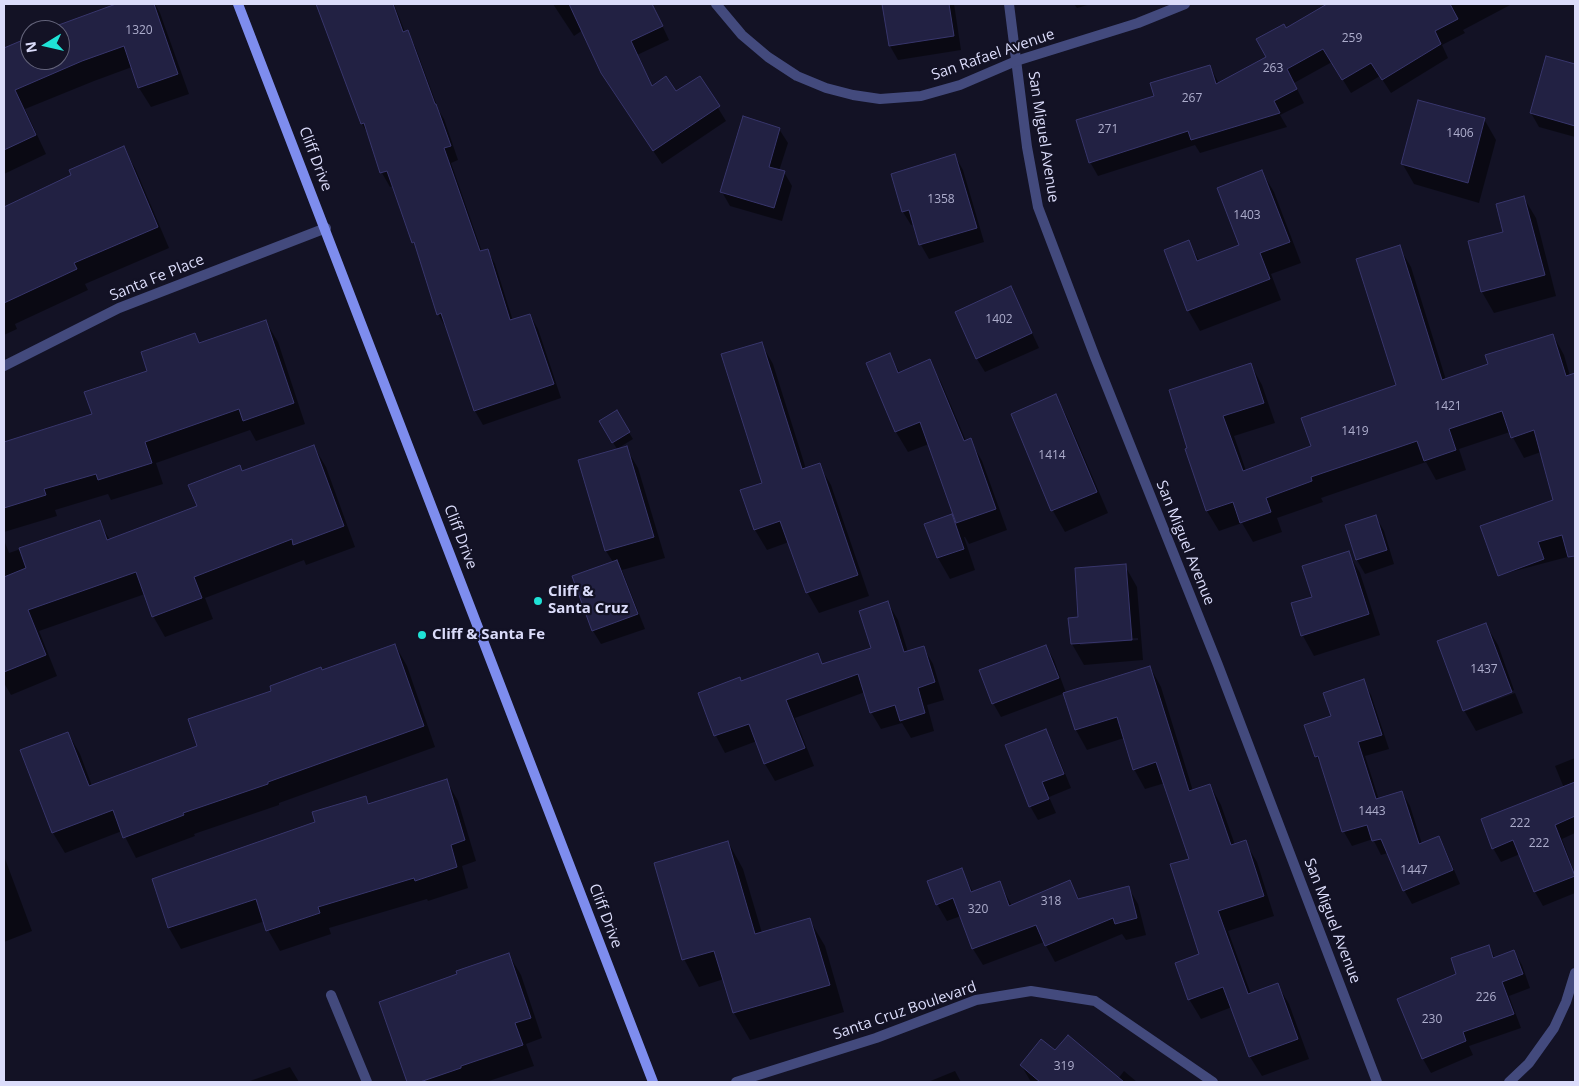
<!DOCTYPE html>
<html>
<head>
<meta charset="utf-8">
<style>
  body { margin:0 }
  #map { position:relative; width:1579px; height:1086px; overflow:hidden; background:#131225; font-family:"Open Sans",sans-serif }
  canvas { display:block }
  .frame { position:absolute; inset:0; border:5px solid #dbdcfa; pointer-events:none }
  .north { position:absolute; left:20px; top:20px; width:50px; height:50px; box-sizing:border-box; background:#131225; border:1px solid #63637a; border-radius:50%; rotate:261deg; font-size:14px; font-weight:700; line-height:20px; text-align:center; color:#dbdcfa }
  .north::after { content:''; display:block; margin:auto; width:18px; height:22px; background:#1fe2d6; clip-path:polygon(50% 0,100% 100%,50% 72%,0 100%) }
</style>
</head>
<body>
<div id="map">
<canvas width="1579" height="1086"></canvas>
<div class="frame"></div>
<div class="north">N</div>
</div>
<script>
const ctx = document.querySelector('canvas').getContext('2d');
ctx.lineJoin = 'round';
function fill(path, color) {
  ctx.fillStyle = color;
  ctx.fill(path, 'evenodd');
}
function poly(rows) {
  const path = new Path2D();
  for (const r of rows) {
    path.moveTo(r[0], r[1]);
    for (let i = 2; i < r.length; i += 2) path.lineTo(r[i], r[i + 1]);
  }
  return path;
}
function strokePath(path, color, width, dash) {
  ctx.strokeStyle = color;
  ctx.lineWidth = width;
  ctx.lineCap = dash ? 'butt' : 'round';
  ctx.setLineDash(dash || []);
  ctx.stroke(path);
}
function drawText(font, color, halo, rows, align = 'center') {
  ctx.font = font + ' "Open Sans",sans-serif';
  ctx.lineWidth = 4.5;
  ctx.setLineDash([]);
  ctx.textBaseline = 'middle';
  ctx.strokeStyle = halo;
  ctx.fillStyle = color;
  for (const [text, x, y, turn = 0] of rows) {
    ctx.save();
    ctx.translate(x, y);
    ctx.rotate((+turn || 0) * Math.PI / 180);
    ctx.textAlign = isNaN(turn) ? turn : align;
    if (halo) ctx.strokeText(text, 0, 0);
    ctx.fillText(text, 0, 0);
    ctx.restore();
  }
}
fill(poly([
  [120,4,155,4,160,13,189,94,151,107,139,88,132,67,94,81,25,109,46,154,4,174,4,53,30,38,30,60,60,60,60,30,49,30],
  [317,4,394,4,405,32,407,32,415,46,439,111,444,119,458,160,451,163,482,252,487,250,495,264,513,321,530,315,538,329,561,398,483,425,475,411,447,328,446,328,438,314,418,252,413,242,393,186,390,187,382,173,369,136,362,124],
  [553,4,652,4,669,40,637,55,652,87,676,93,699,77,726,121,662,164,610,87,583,30,574,36],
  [883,4,954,4,961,50,898,60,890,46],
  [1074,4,1091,4,1077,8],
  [1330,4,1335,4,1341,15,1363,4,1512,4,1463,30,1465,33,1442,45,1448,58,1391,93,1380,76,1351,93,1332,62,1294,83,1304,103,1280,115,1287,127,1200,153,1195,145,1098,176,1090,162,1156,96,1210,66,1219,84,1267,58,1286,30],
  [1546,57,1575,65,1575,137,1539,127,1531,113],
  [1484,119,1496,140,1479,203,1414,184,1402,163],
  [779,129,788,143,779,171,784,172,792,186,782,221,730,206,722,192],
  [123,148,135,168,169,248,85,284,88,290,15,324,17,329,4,335,4,208,73,176],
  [955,156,963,170,984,242,929,259,921,245,915,224,911,225,903,212],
  [1262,172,1274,192,1301,263,1271,274,1281,300,1200,331,1188,310,1188,242,1200,262,1241,246],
  [1524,198,1536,218,1556,296,1494,313,1482,292,1469,242,1505,232],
  [1399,247,1411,267,1446,380,1490,365,1553,335,1564,355,1570,376,1575,374,1575,555,1503,574,1491,554,1554,501,1541,452,1524,458,1510,432,1459,449,1466,470,1436,480,1426,462,1321,498,1323,502,1277,518,1282,532,1253,542,1242,523,1219,531,1207,511,1187,449,1251,365,1262,385,1275,423,1234,436,1246,471,1312,447,1397,386],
  [1011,288,1039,348,985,372,977,359,957,312],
  [266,322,278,342,305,424,256,441,250,430,156,463,163,484,111,500,108,494,55,510,57,516,4,532,4,443,93,415,195,335,200,344],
  [761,343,773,364,806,469,819,465,831,485,869,596,819,613,807,592,789,542,767,550,755,530,763,484],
  [889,354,900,373,929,361,941,382,966,441,970,440,982,461,1007,530,969,544,965,537,964,537,975,570,950,579,938,558,926,525,952,515,955,522,957,521,929,444,908,452,896,432],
  [1056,396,1067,417,1108,513,1065,532,1053,511,1013,414],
  [616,412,633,439,617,449,600,421],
  [314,447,326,467,355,547,306,565,304,560,205,598,213,619,165,637,153,616,145,594,39,631,57,676,11,695,4,683,4,540,9,553,99,522,110,540,198,507,243,472],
  [626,448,638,468,665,558,622,570,645,629,601,644,593,631,613,562,606,551,580,461],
  [1376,517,1384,531,1394,564,1365,574,1357,560,1347,526],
  [1348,552,1360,573,1380,635,1314,656,1303,636,1292,604,1314,597],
  [1125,566,1137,587,1143,660,1084,665,1072,644,1079,618],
  [1138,638,1138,640,1080,645,1080,642],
  [888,603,898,620,908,652,923,647,933,664,944,700,927,705,934,731,911,738,902,723,881,729,871,712,865,692,795,718,814,766,775,781,765,764,757,741,725,753,716,736,700,693,741,682,817,655,823,665,872,649],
  [1486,625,1498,645,1514,690,1466,708,1466,711,1515,693,1523,713,1476,731,1464,710],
  [395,645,407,666,435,747,279,803,279,805,194,834,195,836,136,858,122,831,65,853,53,833,68,733,80,754,92,786,199,747,273,692,322,671],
  [1046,646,1054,660,1066,693,1150,667,1161,687,1193,791,1210,785,1221,805,1235,845,1245,842,1257,862,1274,916,1228,931,1251,994,1277,984,1289,1004,1309,1059,1262,1076,1250,1057,1232,1007,1201,1019,1189,999,1200,955,1190,859,1165,783,1145,789,1134,769,1124,738,1087,750,1076,730,1065,693,1001,717,993,703],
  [1363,681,1371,695,1389,749,1365,756,1379,800,1402,792,1410,806,1422,844,1438,837,1446,851,1460,884,1412,904,1404,890,1388,853,1381,855,1373,839,1352,846,1344,832,1323,769,1316,756,1332,717],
  [1045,730,1053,744,1071,788,1049,797,1056,813,1038,820,1030,806],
  [1575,758,1575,833,1562,839,1575,874,1575,893,1543,906,1535,892,1520,854,1501,862,1493,848,1564,788,1555,766],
  [446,780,458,801,476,861,462,866,468,888,428,901,427,899,329,928,331,934,280,951,268,930,265,921,181,949,169,928,153,880,317,823,365,797,369,804],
  [728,842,743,869,762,933,809,919,825,946,844,1012,750,1040,734,1013,724,979,699,987,684,959],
  [4,856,32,931,4,942],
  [961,870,973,892,999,882,1012,906,1069,882,1080,900,1128,887,1138,904,1146,935,1126,940,1122,934,1055,962,1044,942,983,965,973,949,961,916,947,921,937,904],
  [1489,946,1495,958,1514,951,1522,965,1530,988,1509,996,1521,1028,1469,1046,1473,1055,1431,1073,1423,1059,1399,1000,1458,975],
  [509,955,521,975,542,1038,526,1044,534,1066,486,1082,409,1082,380,1003],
  [1055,1052,1118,1079,1124,1071,1137,1082,1031,1082,1021,1065],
  [290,1067,299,1082,247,1082],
  [955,1071,961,1082,928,1082]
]), '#0007');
const building = poly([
  [116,4,154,4,178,74,138,88,124,46,82,61,15,90,36,135,4,150,4,48,30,37,30,60,60,60,60,30,45,30,116,4],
  [316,4,393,4,403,32,408,30,435,104,436,104,451,146,444,148,480,251,488,249,510,320,530,314,554,384,474,411,441,313,437,315,414,242,412,243,387,171,380,173,364,123,361,124,316,4],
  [569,4,652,4,663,26,631,41,652,86,666,76,676,91,700,76,720,106,653,151,601,73,569,4],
  [882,4,949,4,954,36,889,46,882,4],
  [1327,4,1450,4,1458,19,1435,31,1441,44,1382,80,1371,63,1342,80,1323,49,1287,69,1297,89,1274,101,1280,113,1191,140,1188,131,1089,163,1076,120,1154,96,1150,83,1210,65,1216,84,1266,57,1256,39,1284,24,1286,28,1327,4],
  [1546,56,1575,64,1575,126,1530,113,1546,56],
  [1418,100,1485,118,1468,183,1401,164,1418,100],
  [743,116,780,128,769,167,785,171,774,208,720,192,743,116],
  [124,146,158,227,74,263,77,269,4,303,4,207,71,175,69,170,124,146],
  [955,154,977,228,919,245,909,210,902,212,891,174,955,154],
  [1262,170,1290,242,1260,253,1270,279,1187,311,1164,250,1189,240,1197,261,1239,245,1217,188,1262,170],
  [1524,196,1545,275,1481,292,1468,241,1503,232,1496,204,1524,196],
  [1400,245,1442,380,1488,364,1485,355,1553,334,1566,376,1575,373,1575,556,1568,557,1562,535,1538,542,1544,559,1498,576,1480,526,1553,500,1534,430,1511,438,1502,411,1449,429,1456,450,1424,461,1417,441,1311,477,1312,481,1266,498,1271,512,1240,523,1233,502,1206,511,1185,449,1187,448,1169,390,1251,363,1264,403,1223,416,1243,471,1311,446,1301,418,1396,385,1356,259,1400,245],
  [1011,286,1032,333,976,359,955,312,1011,286],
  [266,320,294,403,243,421,239,409,145,442,152,463,98,480,96,474,44,489,46,495,4,508,4,442,92,414,84,392,147,371,141,352,195,333,199,343,266,320],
  [762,342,802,469,820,463,858,575,806,593,780,521,754,530,740,490,762,483,721,354,762,342],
  [890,353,898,373,930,359,964,441,971,438,996,509,956,523,920,422,895,432,866,363,890,353],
  [1056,394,1097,492,1051,511,1011,414,1056,394],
  [617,410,630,432,612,443,599,421,617,410],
  [314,445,344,526,293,545,292,539,194,577,202,598,152,617,136,572,28,610,46,655,4,672,4,577,26,568,19,548,100,520,107,540,197,506,188,485,240,465,242,471,314,445],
  [627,446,654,537,605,551,578,460,627,446],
  [952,514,964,549,937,558,924,524,952,514],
  [1376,515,1387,550,1356,560,1345,525,1376,515],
  [1349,551,1369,614,1301,636,1291,603,1312,597,1302,566,1349,551],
  [617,560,638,614,592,631,572,576,617,560],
  [1126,564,1132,640,1071,644,1068,618,1078,617,1075,568,1126,564],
  [888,601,904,652,924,646,935,682,918,688,925,713,900,721,895,705,870,713,858,674,786,700,805,748,764,764,749,724,714,736,698,693,740,677,741,681,818,653,822,664,871,648,859,611,888,601],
  [1486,623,1512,692,1463,711,1437,641,1486,623],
  [395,644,424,726,268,782,268,784,183,813,184,815,123,838,113,810,52,833,20,750,68,732,89,786,197,746,188,719,271,691,270,686,321,667,322,670,395,644],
  [1046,645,1059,678,992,704,979,670,1046,645],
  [1150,666,1189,791,1210,784,1231,845,1246,840,1264,896,1218,911,1248,994,1278,983,1298,1039,1249,1057,1223,987,1188,1000,1175,963,1199,954,1170,864,1189,859,1156,762,1133,770,1117,717,1075,730,1063,693,1150,666],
  [1364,679,1382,735,1358,742,1376,799,1402,791,1419,844,1439,836,1453,870,1403,891,1381,839,1372,841,1367,825,1342,832,1318,756,1315,757,1304,725,1331,716,1323,693,1364,679],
  [1046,729,1064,774,1042,782,1049,799,1029,807,1005,745,1046,729],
  [447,779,465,840,451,845,457,867,415,881,414,878,318,907,320,913,266,931,256,899,168,928,152,879,315,822,312,812,366,796,368,804,447,779],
  [1575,782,1575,816,1555,825,1575,876,1534,892,1513,840,1492,849,1481,819,1575,782],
  [728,841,755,934,810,918,830,985,733,1013,714,951,682,960,654,863,728,841],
  [962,868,971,892,1000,881,1009,906,1070,880,1078,899,1129,886,1137,918,1115,924,1113,918,1045,946,1036,925,972,949,953,898,936,905,927,881,962,868],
  [1489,945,1493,958,1514,950,1523,974,1502,982,1514,1014,1463,1032,1466,1041,1422,1059,1397,999,1456,974,1451,958,1489,945],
  [509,953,531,1018,515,1023,523,1045,461,1066,461,1068,420,1082,407,1082,379,1002,457,974,456,971,509,953],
  [1068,1035,1124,1082,1040,1082,1020,1065,1041,1039,1055,1050,1068,1035]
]);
fill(building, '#222143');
strokePath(building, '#38366c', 1);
strokePath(poly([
  [1009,4,1027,147,1038,207,1095,357,1218,665,1377,1082],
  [4,366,119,308,326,228],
  [331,995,367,1082],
  [736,1082,876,1038,976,1000,1031,991,1095,1001,1213,1082],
  [1509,1082,1529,1063,1554,1028,1566,1002,1575,973]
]), '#434a7d', 10);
strokePath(poly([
  [716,4,742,35,768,57,797,76,826,88,853,95,880,99,921,96,960,85,1016,61,1138,23,1185,4]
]), '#434a7d', 10);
strokePath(poly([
  [238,4,653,1082]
]), '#7e8dee', 10);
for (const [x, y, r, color] of [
  [538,601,5,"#1fe2d6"],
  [422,635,5,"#1fe2d6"]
]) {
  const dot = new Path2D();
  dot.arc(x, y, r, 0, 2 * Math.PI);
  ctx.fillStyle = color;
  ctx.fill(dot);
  strokePath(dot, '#131225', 2);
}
drawText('12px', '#adadcc', null, [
  ["1320",139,31],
  ["259",1352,39],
  ["263",1273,69],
  ["267",1192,99],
  ["271",1108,130],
  ["1406",1460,134],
  ["1358",941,200],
  ["1403",1247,216],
  ["1402",999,320],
  ["1421",1448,407],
  ["1419",1355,432],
  ["1414",1052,456],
  ["1437",1484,670],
  ["1443",1372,812],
  ["222",1520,824],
  ["222",1539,844],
  ["1447",1414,871],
  ["318",1051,902],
  ["320",978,910],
  ["226",1486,998],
  ["230",1432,1020],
  ["319",1064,1067]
]);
drawText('15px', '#dbdcfa', '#131225', [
  ["San Rafael Avenue",993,55,-19],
  ["San Miguel Avenue",1043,137,81],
  ["Cliff Drive",315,159,69],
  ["Santa Fe Place",157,278,-22],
  ["Cliff Drive",460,537,69],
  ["San Miguel Avenue",1185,543,68],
  ["Cliff Drive",605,916,69],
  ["San Miguel Avenue",1332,921,69],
  ["Santa Cruz Boulevard",905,1011,-19]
]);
drawText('bold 15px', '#dbdcfa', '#131225', [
  ["Cliff &",548,592],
  ["Santa Cruz",548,609],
  ["Cliff & Santa Fe",432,635]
], 'left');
</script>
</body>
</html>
